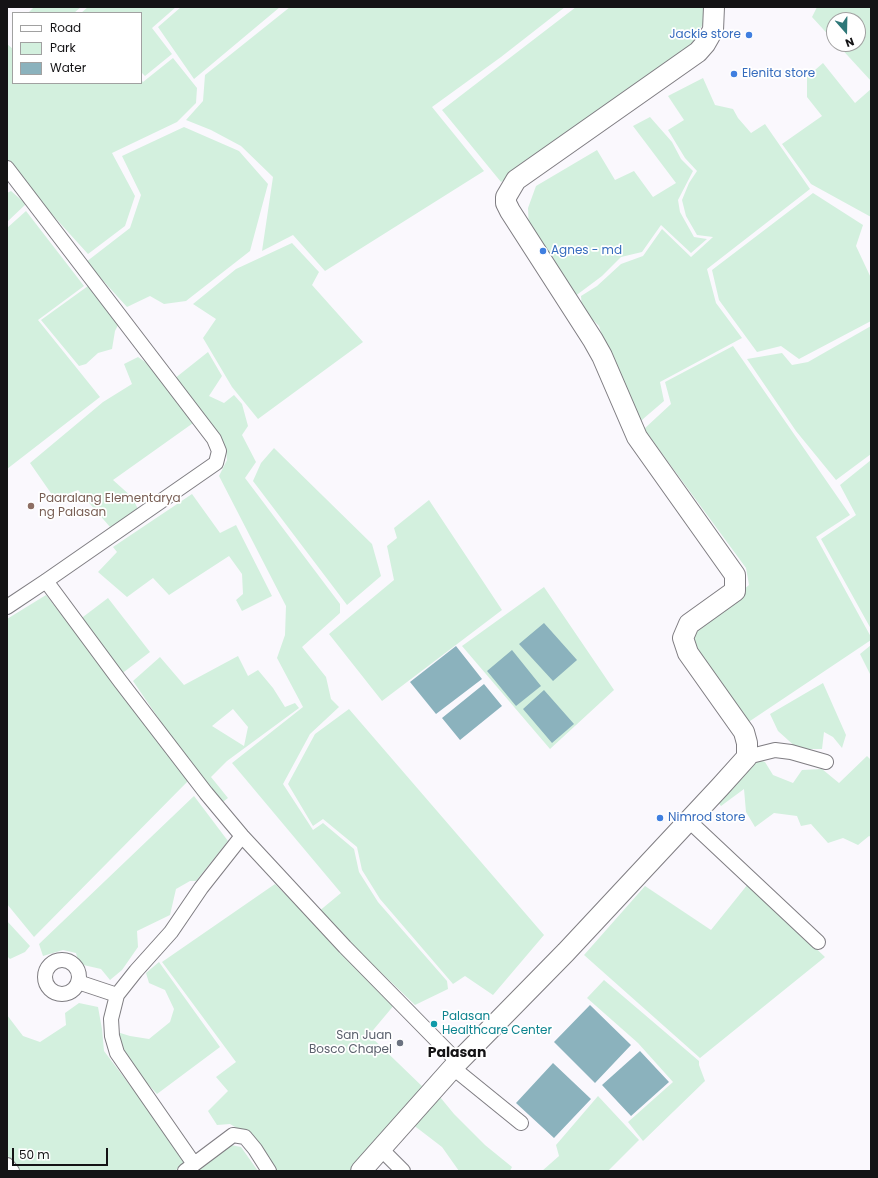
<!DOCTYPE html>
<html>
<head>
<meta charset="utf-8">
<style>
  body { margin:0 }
  #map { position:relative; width:878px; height:1178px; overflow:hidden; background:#faf8fd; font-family:Poppins,sans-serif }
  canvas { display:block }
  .frame { position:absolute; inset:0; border:8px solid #141315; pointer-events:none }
  .legend { position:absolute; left:12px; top:12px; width:130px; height:72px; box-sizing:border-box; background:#fff; border:1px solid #a1a1a1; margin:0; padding:5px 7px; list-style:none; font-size:12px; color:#141315 }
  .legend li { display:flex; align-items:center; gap:8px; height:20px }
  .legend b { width:20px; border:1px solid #a1a1a1 }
  .north { position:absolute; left:826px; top:12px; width:40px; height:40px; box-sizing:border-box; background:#fff; border:1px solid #a1a1a1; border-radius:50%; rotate:160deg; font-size:11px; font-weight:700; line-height:16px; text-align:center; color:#141315 }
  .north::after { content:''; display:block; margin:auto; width:14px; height:18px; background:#2e7778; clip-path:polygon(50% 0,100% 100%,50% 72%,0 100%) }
  .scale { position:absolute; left:12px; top:1148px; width:96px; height:18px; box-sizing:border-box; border:2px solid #141315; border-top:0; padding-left:5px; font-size:12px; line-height:14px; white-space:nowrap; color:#141315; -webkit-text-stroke:3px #fff; paint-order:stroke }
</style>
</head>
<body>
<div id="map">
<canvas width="878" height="1178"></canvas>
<div class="frame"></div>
<ul class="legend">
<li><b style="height:5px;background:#fff"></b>Road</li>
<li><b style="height:11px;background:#d3f0de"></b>Park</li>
<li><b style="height:11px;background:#8bb2bd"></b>Water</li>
</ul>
<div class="north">N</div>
<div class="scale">50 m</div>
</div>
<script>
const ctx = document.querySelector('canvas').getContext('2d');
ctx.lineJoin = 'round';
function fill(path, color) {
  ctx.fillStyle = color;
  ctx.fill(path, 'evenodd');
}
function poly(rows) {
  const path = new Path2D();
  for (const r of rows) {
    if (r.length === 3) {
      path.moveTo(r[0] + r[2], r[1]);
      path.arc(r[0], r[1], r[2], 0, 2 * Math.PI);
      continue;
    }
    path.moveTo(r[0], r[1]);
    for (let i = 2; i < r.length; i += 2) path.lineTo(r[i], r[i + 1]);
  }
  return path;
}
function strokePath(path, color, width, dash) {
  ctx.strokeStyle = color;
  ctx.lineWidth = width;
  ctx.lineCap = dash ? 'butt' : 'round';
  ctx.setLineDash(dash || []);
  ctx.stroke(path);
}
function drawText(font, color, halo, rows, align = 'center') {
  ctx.font = font + ' Poppins,sans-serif';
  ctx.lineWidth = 3.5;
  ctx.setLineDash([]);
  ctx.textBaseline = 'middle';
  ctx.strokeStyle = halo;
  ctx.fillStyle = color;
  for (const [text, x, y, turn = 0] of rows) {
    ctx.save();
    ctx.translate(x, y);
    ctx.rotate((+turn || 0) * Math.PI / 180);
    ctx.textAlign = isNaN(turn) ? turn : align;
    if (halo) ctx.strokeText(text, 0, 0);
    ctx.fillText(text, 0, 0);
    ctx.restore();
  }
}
fill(poly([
  [34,7,81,7,74,13,28,13],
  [88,7,176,7,152,28,172,54,145,76,141,72,141,13,81,13],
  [181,7,280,7,194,79,158,27],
  [290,7,565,7,501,57,432,107,484,171,325,271,293,235,262,251,273,177,241,146,211,130,186,120,203,101,205,75],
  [576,7,703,7,703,24,689,49,501,182,442,110],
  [817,7,871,7,871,81,837,44,858,44,858,20,834,20,834,41,812,17],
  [7,44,13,49,13,83,141,83,141,80,143,82,173,58,197,88,196,103,177,122,112,153,135,196,125,226,88,254,39,200,21,194,7,181],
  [823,63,855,103,871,89,871,217,811,184,782,144,822,116,807,97,807,77],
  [703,78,715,105,733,109,738,118,751,133,765,124,810,189,707,269,716,303,742,338,660,382,664,401,643,419,637,426,605,345,599,326,582,309,581,296,597,286,621,264,643,256,662,229,691,257,713,237,697,235,686,216,682,200,689,183,697,171,685,158,668,130,684,120,668,96],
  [650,117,672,142,681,159,693,171,678,200,680,212,694,237,707,239,691,253,661,225,642,252,621,257,602,276,574,297,529,230,528,208,536,186,597,150,615,180,634,171,653,197,676,183,633,126],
  [184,127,239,151,268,184,250,251,186,301,164,304,150,296,127,307,86,262,130,228,141,195,122,156],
  [11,191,26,204,7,222,7,193],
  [813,193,863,225,856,246,871,278,871,321,799,359,781,346,757,352,719,300,712,270],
  [26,211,84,286,38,320,100,397,7,469,7,228],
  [292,243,319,272,312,285,363,342,258,419,232,387,203,338,216,319,193,304,236,269],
  [88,286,119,323,115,331,112,349,98,353,86,364,79,366,41,320],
  [871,326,871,454,836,480,796,431,747,359,782,353,792,365,808,362],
  [733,346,850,515,816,537,871,637,871,640,747,723,696,657,692,628,724,606,749,585,746,568,644,429,671,404,665,382],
  [208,352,222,376,209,396,224,403,234,395,242,404,248,426,242,435,256,462,245,478,340,604,340,613,302,647,326,677,331,699,339,707,310,734,283,784,313,830,323,823,354,849,359,872,378,902,447,981,448,989,415,1005,318,912,341,893,232,763,303,707,277,658,285,635,286,606,219,476,227,460,226,449,215,430,174,379],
  [138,357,157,370,196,421,113,480,132,497,139,511,110,527,78,490,55,499,30,463,103,402,132,384,124,364],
  [274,448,372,544,381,576,347,605,253,481,261,463],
  [871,460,871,629,821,539,856,515,840,485],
  [192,494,220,533,236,525,272,596,242,611,236,600,243,594,242,574,229,556,169,595,153,578,127,597,98,572,117,552,113,547],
  [429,500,502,610,382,701,329,634,394,580,387,546,397,538,394,528],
  [544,587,614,690,550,749,462,646],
  [46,595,86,646,188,781,34,937,7,904,7,619],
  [108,598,150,652,120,675,79,620],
  [871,645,871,676,860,654],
  [238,656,248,676,258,670,273,688,285,707,295,703,299,708,227,761,211,777,228,798,220,804,202,782,133,681,160,657,184,685],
  [233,709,248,727,244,746,212,726],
  [823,683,846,735,842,748,833,737,824,732,822,749,798,749,778,731,770,714],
  [349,709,544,935,493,995,465,976,453,984,380,899,362,870,357,847,323,819,313,826,288,784,315,734],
  [867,756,871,760,871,837,869,836,858,845,843,838,828,843,811,824,801,826,797,816,774,813,755,827,746,812,744,789,721,806,717,801,756,759,765,762,773,775,793,783,802,770,822,769,839,783],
  [194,796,228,841,196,881,190,881,176,889,170,915,137,931,138,947,122,970,110,980,101,969,79,964,76,953,63,950,43,956,39,944],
  [275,884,395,1004,369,1035,426,1090,354,1171,272,1171,249,1135,230,1124,217,1125,208,1111,228,1091,216,1077,236,1062,162,962],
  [748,884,825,957,700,1058,584,955,645,886,711,930],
  [7,921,30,946,25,952,10,959,7,956],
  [159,962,220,1047,157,1094,143,1079,122,1051,117,1032,130,1036,149,1039,170,1022,174,1009,165,990,149,983,146,973],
  [604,980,699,1061,699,1065,705,1081,643,1141,628,1122,673,1082,638,1043,587,998],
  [79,1003,98,1007,102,1029,104,1051,179,1150,185,1162,175,1171,21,1171,7,1155,7,1015,23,1036,40,1042,66,1025,65,1013],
  [598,1096,639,1140,608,1171,542,1171,559,1156,556,1145],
  [440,1097,454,1114,485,1145,512,1167,510,1171,459,1171,442,1147,412,1124],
  [231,1145,241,1147,258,1171,192,1171]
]), '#d3f0de');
fill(poly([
  [544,623,577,660,553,681,519,644],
  [456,646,482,679,436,714,410,682],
  [512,650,541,686,516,706,487,671],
  [484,684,502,706,460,740,442,718],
  [544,690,574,724,552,743,523,709],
  [590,1005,631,1045,595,1083,554,1042],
  [640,1051,669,1082,631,1116,602,1085],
  [553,1063,591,1099,554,1138,516,1103]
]), '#8bb2bd');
const street = poly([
  [7,168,214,439,219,451,216,463,46,581,7,607],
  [46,581,120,681,206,793,242,836,345,947,458,1062],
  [747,757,775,750,791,752,826,762],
  [688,820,818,942],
  [62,977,17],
  [78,982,117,995],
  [452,1067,521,1123],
  [381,1149,403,1171],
  [194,1164,117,1053,112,1036,111,1019,117,995,136,971,171,932,201,888,242,836],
  [7,1165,12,1171],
  [185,1171,233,1135,245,1137,255,1149,269,1171]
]);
const secondary = poly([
  [361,1171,458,1062,566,952,720,787,747,757,747,743,744,732,688,653,683,638,689,624,735,591,735,575,637,437,602,356,593,340,510,211,506,203,506,197,516,180,698,52,705,44,713,30,714,7]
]);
strokePath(street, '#7f7d82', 16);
strokePath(secondary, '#7f7d82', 22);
strokePath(street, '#fff', 14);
strokePath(secondary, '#fff', 20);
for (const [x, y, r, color] of [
  [749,35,4,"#3f7fe0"],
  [734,74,4,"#3f7fe0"],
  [543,251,4,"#3f7fe0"],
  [31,506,4,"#8d6e63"],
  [660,818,4,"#3f7fe0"],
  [434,1024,4,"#0f9aa8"],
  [400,1043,4,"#6b7280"]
]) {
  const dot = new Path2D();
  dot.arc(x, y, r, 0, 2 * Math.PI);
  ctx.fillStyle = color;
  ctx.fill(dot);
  strokePath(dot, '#fff', 1.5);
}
drawText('12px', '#366cbe', '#fff', [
  ["Jackie store",741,35,"right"],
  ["Elenita store",742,74],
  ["Agnes - md",551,251],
  ["Nimrod store",668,818]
], 'left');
drawText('12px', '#785e54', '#fff', [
  ["Paaralang Elementarya",39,499],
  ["ng Palasan",39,513]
], 'left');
drawText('12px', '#0d838f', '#fff', [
  ["Palasan",442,1017],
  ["Healthcare Center",442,1031]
], 'left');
drawText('12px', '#5b616d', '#fff', [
  ["San Juan",392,1036],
  ["Bosco Chapel",392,1050]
], 'right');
drawText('bold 14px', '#141315', '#fff', [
  ["Palasan",457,1053]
]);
</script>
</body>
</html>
